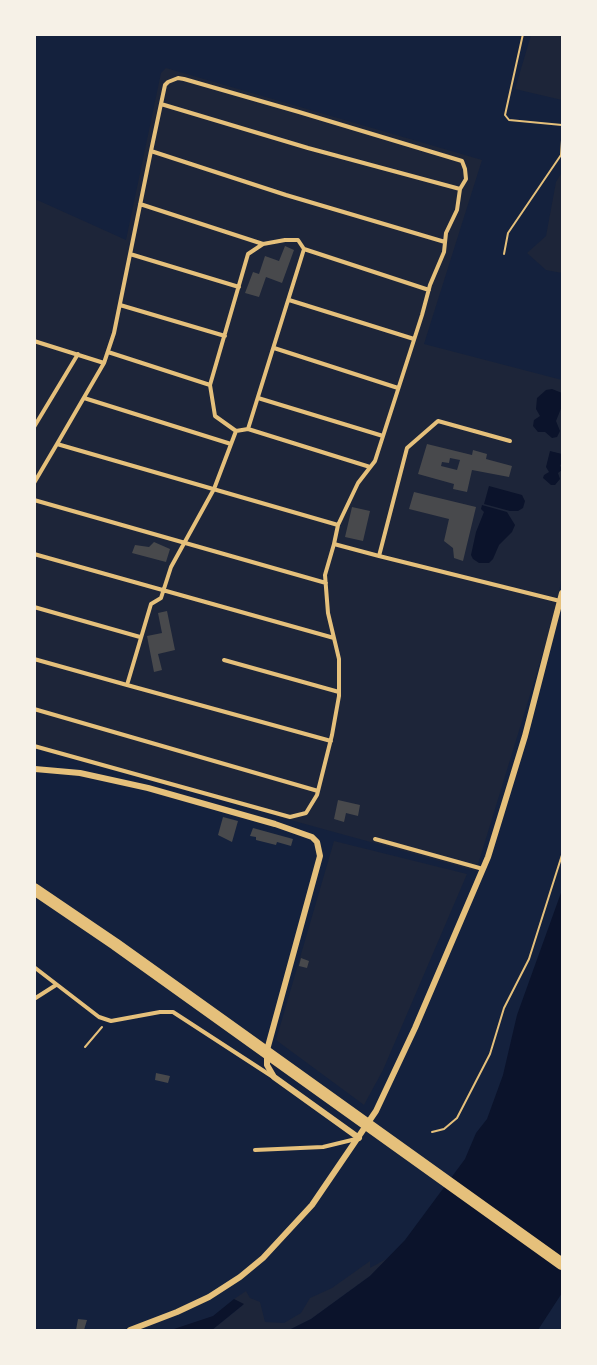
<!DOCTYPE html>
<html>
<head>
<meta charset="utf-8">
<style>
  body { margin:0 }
  #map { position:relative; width:597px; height:1365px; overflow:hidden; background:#14213d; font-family:"Zilla Slab",serif }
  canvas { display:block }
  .frame { position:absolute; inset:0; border:36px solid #f6f1e7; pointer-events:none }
</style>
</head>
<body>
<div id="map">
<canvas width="597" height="1365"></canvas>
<div class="frame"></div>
</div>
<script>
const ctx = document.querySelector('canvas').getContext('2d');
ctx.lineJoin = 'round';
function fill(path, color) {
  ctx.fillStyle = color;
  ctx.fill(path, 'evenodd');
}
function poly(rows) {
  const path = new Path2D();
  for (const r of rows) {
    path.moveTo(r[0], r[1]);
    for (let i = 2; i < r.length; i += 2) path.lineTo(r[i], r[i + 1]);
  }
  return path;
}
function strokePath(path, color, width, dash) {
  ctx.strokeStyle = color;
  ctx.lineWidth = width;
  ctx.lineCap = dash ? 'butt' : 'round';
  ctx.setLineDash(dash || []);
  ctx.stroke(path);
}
fill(poly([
  [531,35,562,35,562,100,515,89],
  [166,68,482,160,424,344,562,380,562,575,556,610,476,871,294,821,95,763,35,748,35,199,126,240,161,73],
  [562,172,562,273,546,270,527,253,546,236,556,182],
  [334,841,467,874,383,1070,364,1105,276,1040],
  [388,1258,370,1276,311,1319,289,1330,212,1330,243,1305,234,1299,246,1291,250,1298,260,1302,265,1322,284,1323,301,1313,310,1298,332,1288,370,1261,370,1268]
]), '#1d2539');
fill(poly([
  [552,389,562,393,562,406,556,421,560,431,557,437,552,438,545,432,538,432,533,426,534,420,540,416,536,409,537,398,546,390],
  [550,451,562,454,562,464,560,465,562,470,558,473,560,479,555,485,551,485,543,478,544,475,549,472,546,467],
  [489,486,522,495,525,501,523,508,518,511,510,511,484,504],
  [482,505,507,512,515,525,512,532,499,545,493,559,489,563,479,563,473,559,471,555,476,532,484,512,481,509],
  [562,890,562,1293,538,1330,289,1330,311,1319,370,1276,405,1240,465,1159,476,1133,487,1119,503,1075,517,1015],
  [234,1299,244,1304,212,1330,171,1330,213,1316]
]), '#0b132b');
fill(poly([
  [285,246,294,250,282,283,266,277,259,297,245,293,253,272,259,274,265,256,279,261],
  [427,444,472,455,473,450,487,454,486,459,512,466,509,477,472,470,467,492,453,489,454,484,418,474],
  [450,458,460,460,457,470,441,466,442,462,449,463],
  [414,492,476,507,463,561,454,558,453,548,444,541,449,519,409,509],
  [352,507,370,511,363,541,345,537],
  [154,542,170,549,166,562,132,553,135,545,149,547],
  [167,611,175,650,158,654,162,670,154,672,147,636,162,633,158,613],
  [338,800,360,805,358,816,346,813,344,822,334,819],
  [223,817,238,821,232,842,218,835],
  [253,828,293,839,291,846,277,842,276,845,256,840,256,837,250,836],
  [301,958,309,961,307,968,299,966],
  [156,1073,170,1076,168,1083,155,1080],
  [78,1319,87,1320,84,1330,76,1330]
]), '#48494c');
strokePath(poly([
  [523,34,505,115,509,120,562,125],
  [504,254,508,233,561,155,562,140],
  [85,1047,102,1027],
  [432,1132,444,1129,457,1118,490,1054,504,1008,529,959,562,855]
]), '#e5c07b', 2);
strokePath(poly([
  [161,104,308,148,460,189],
  [151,151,286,195,445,242],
  [140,204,263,244],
  [285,240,298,240,304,249,248,429,236,431,215,416,210,385,248,254,263,244,285,240],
  [304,249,429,290],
  [130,254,239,287],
  [289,300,414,339],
  [120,305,225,336],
  [34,341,104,363,57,444],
  [274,348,398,388],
  [108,352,210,385],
  [104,363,114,333,151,151,165,85,168,82,178,78,184,79,299,112,462,161,465,169,466,179,460,189,457,210,446,233,444,252,430,285,422,315,375,461,358,483,338,525],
  [84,398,231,444],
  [258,398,383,436],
  [34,427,78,354],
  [248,429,370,467],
  [510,441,438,421,407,448,379,556,560,601],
  [34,483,57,444,338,525,334,544,379,556],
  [34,500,326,583],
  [34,554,334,638],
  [34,607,140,637],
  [34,659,127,685,151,604,161,598,171,567,214,489,236,431],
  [224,660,339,692],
  [127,685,331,741],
  [34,709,318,791],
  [34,746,290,817,306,813,317,795,332,735,339,696,339,659,328,613,325,575,334,544],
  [375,839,483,869],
  [34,967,99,1017,111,1021,160,1012,173,1012,273,1077],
  [34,999,56,985],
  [255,1150,323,1147,356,1139]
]), '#e5c07b', 4);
strokePath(poly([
  [35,769,80,773,148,788,275,824,312,837,317,842,320,856,267,1050,267,1065,274,1077,359,1138],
  [130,1330,177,1312,209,1297,240,1277,263,1258,312,1205,376,1111,415,1028,488,857,525,736,562,593]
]), '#e5c07b', 6);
strokePath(poly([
  [34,889,115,944,562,1264]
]), '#e5c07b', 12);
</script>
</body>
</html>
